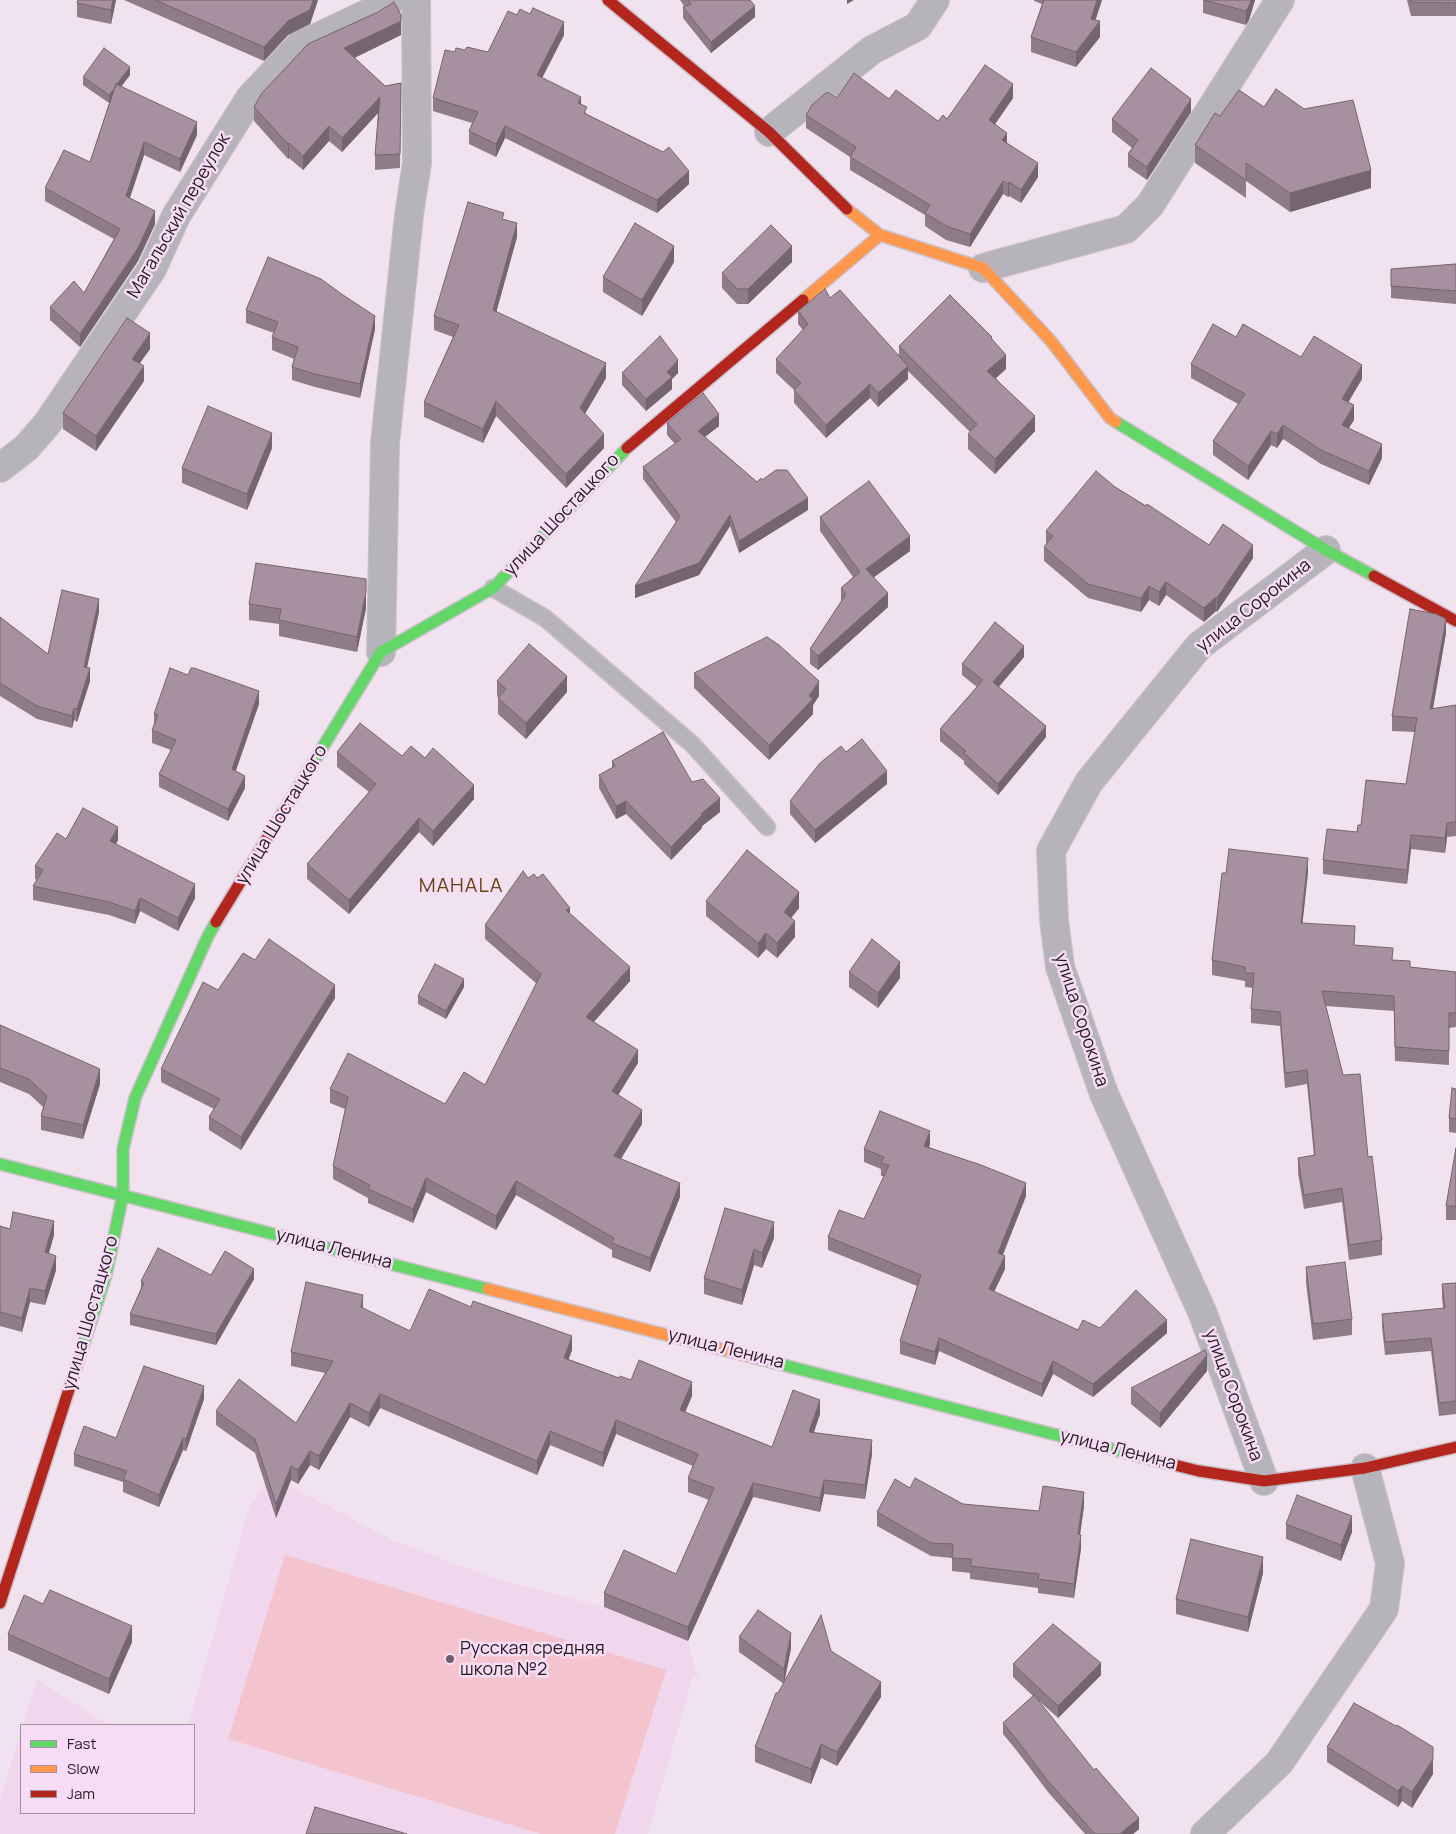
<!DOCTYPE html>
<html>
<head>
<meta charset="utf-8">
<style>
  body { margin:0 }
  #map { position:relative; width:1456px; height:1834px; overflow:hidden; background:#f1e2f0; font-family:Manrope,sans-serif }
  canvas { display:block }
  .legend { position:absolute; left:20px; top:1724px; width:175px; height:90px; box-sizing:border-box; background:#f7dcf5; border:1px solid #a38fa1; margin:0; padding:6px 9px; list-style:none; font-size:15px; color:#251b24 }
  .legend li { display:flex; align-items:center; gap:10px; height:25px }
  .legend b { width:25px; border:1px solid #a38fa1 }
</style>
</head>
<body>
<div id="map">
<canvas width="1456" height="1834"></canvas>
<ul class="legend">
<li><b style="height:6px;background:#63d668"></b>Fast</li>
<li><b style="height:6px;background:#ff974d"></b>Slow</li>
<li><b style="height:6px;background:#b3261e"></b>Jam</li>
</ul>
</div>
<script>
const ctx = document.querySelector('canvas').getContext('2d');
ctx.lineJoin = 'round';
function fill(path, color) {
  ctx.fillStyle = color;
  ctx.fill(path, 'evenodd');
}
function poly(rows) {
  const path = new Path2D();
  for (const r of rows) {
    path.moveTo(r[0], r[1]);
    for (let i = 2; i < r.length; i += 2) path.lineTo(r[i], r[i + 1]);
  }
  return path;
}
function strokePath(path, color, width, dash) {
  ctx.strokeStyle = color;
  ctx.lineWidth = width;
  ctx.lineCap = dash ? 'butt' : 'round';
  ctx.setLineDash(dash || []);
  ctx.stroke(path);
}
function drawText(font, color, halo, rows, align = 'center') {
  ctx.font = font + ' Manrope,sans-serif';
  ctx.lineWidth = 5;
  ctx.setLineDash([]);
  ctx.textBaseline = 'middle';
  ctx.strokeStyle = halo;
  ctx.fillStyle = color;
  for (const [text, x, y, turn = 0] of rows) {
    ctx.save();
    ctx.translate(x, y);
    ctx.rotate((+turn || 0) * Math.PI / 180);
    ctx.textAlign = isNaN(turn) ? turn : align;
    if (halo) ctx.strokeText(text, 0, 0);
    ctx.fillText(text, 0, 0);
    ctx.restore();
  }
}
fill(poly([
  [271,1476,392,1540,498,1580,604,1607,688,1641,698,1679,693,1677,690,1687,648,1834,0,1834,0,1799,21,1731,21,1813,194,1813,194,1725,188,1725,250,1505],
  [37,1679,108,1725,23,1725]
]), '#f0d7ee');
fill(poly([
  [285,1555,666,1670,615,1834,541,1834,228,1739]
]), '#f4c4ce');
const lane = poly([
  [493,588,545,618,692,744,767,827]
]);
const street = poly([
  [769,132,872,50,918,26,935,0],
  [983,268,1126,229,1150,205,1280,0],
  [0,468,26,448,47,424,152,269,176,216,250,98,299,46,371,12,391,0],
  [381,652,385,443,409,215,417,163,416,0],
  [1264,1481,1203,1314,1104,1094,1060,967,1054,920,1051,851,1089,782,1199,646,1326,550],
  [1205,1834,1279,1763,1384,1609,1390,1563,1365,1468]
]);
const fast = poly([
  [1116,422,1326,550,1374,576],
  [313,763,381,652,493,588,627,448],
  [0,1164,488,1289],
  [83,1346,106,1275,123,1194,123,1149,135,1098,208,936,216,922],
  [756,1358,1158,1461]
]);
const slow = poly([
  [847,209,880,235,983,268,1051,341,1110,418,1116,422],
  [803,300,880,235],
  [488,1289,756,1358]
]);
const jam = poly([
  [608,0,769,132,847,209],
  [627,448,803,300],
  [1374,576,1456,621],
  [216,922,313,763],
  [1158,1461,1199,1471,1264,1481,1365,1468,1456,1447],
  [0,1603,83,1346]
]);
strokePath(lane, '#cbc0ca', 19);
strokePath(street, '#cbc0ca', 30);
strokePath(fast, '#cbc0ca', 14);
strokePath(slow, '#cbc0ca', 14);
strokePath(jam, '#cbc0ca', 14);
strokePath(lane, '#b7b3ba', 16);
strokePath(street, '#b7b3ba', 28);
strokePath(fast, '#63d668', 11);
strokePath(slow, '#ff974d', 11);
strokePath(jam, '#b3261e', 11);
fill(poly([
  [116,0,111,24,77,17,77,3],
  [124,0,318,0,310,24,288,35,264,61],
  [680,0,750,0,755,17,711,53,683,18,683,7,684,6],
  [1034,0,1102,0,1095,20,1100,37,1076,67,1031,52,1031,37,1042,4,1034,1],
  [1203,0,1255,0,1249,20,1246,25,1203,13],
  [1407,0,1456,0,1456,16,1411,16],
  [401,35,354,58,385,86,401,83,400,168,375,170,375,155,378,113,342,152,329,141,303,170,289,158,288,159,254,121,254,107,262,93],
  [564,35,542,78,581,104,587,115,689,184,657,213,505,138,496,157,469,144,469,131,472,123,433,111,433,98,455,52,488,52],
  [130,75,121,86,197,135,180,172,144,155,130,198,155,224,138,261,80,347,50,320,50,307,84,293,114,239,45,201,45,188,90,162,109,103,83,85,83,77],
  [837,98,889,99,938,121,1013,98,995,124,1007,144,1038,177,1021,203,1009,196,1008,197,1003,194,970,247,946,240,925,226,925,215,850,170,850,157,806,128,806,115],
  [1264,107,1304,109,1371,188,1290,212,1246,181,1246,198,1195,163,1195,145,1220,116],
  [1191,112,1147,180,1128,167,1128,154,1132,148,1112,132,1112,119],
  [504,220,517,237,496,312,606,378,585,414,604,448,566,488,496,416,483,443,424,417,424,402,453,337,434,330,434,316],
  [674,262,642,316,603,292,603,277],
  [792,262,748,304,737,304,722,288,722,273],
  [1456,264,1456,304,1391,298,1391,269],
  [830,298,899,355,899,346,992,339,1006,369,996,378,1035,431,995,474,968,449,968,434,970,432,908,371,908,379,878,407,870,398,826,438,794,403,794,390,776,373,776,359,803,330,798,324,798,311],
  [246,310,375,329,360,398,315,387,292,380,292,367,294,359,272,350,272,337,274,333,246,323],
  [1236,337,1301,357,1362,379,1348,402,1354,420,1348,428,1382,458,1369,485,1321,464,1283,439,1277,448,1271,445,1248,480,1213,455,1213,441,1238,404,1191,378,1191,364],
  [150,349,140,363,144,381,96,451,63,429,63,413],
  [622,373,678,373,672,379,672,389,646,411,622,385],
  [667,423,719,426,705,437,757,482,762,480,808,510,739,553,730,526,699,575,635,598,676,522,643,479,643,467,675,444,667,435],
  [272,448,247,510,182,483,182,468],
  [1115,487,1209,545,1253,558,1217,612,1216,611,1204,622,1166,595,1159,606,1149,600,1141,612,1088,598,1044,561,1044,547,1046,545,1046,531],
  [820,517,910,551,874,577,888,607,818,670,810,664,810,649,841,602,841,588,853,577,820,531],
  [249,604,366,608,357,652,279,636,279,624,249,620],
  [99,612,87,668,90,681,77,722,74,720,72,728,37,719,0,696,0,617,48,654],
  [1446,633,1433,709,1456,705,1456,836,1447,837,1445,853,1411,849,1407,884,1323,874,1323,860,1357,832,1361,825,1406,784,1415,732,1392,731,1392,716],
  [1024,657,999,687,1046,737,998,795,964,764,964,761,940,741,940,729,977,687,962,675,962,664],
  [694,673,819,696,813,705,813,714,769,760,694,688],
  [497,681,567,692,526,739,498,714,498,697,497,696],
  [259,704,235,771,245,788,228,821,159,787,159,774,171,750,152,743,152,730,154,725,154,714],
  [337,752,402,756,425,758,474,799,433,846,419,832,349,914,307,879,307,864,369,792,337,767],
  [846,752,887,784,815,843,790,814,790,801],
  [612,761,692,782,720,812,702,826,702,828,671,860,626,814,616,819,599,788,599,775,612,768],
  [66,839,118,840,116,844,195,898,178,931,140,911,135,924,109,915,33,900,33,886,37,880,35,879,35,866],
  [1308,872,1302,924,1410,967,1456,972,1456,1027,1449,1028,1449,1065,1395,1061,1394,1011,1326,1006,1343,1075,1368,1157,1382,1240,1382,1255,1349,1260,1342,1202,1304,1209,1298,1173,1298,1158,1314,1156,1307,1084,1285,1088,1280,1026,1251,1023,1251,1009,1253,988,1245,987,1245,981,1212,975,1212,960,1226,873],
  [528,878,537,878,630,981,594,1022,638,1063,618,1095,642,1124,621,1159,680,1197,650,1272,612,1257,612,1250,516,1195,496,1230,426,1192,413,1223,368,1203,368,1198,333,1179,333,1166,345,1109,330,1103,330,1089,445,1104,485,1085,537,984,485,939,485,925],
  [706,901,799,908,791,918,795,937,777,958,766,949,758,958,706,916],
  [255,960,335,998,241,1150,209,1130,209,1117,214,1109,161,1082,161,1069,218,990],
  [849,972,900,978,878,1008,849,987],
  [464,987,446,1019,418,1004,418,996],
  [0,1025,100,1084,83,1139,41,1130,41,1116,43,1107,29,1094,0,1082],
  [1456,1089,1456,1133,1449,1132,1449,1118],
  [930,1144,929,1147,1026,1196,1003,1255,1005,1269,994,1292,1078,1330,1100,1328,1167,1333,1093,1397,1053,1374,1042,1397,939,1351,935,1365,900,1354,900,1341,917,1286,828,1250,828,1237,864,1219,884,1176,881,1176,881,1169,864,1162,864,1149],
  [1456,1148,1456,1220,1446,1220,1446,1206],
  [0,1226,10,1229,54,1235,49,1253,56,1270,45,1305,30,1302,22,1332,0,1326],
  [774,1238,762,1268,754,1265,742,1305,704,1294,704,1278],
  [1306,1267,1352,1319,1352,1335,1313,1340,1306,1283],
  [211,1275,254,1279,216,1345,130,1325,130,1314,141,1288,141,1281],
  [1456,1283,1456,1414,1439,1416,1431,1351,1385,1355,1382,1327,1382,1314,1443,1308,1442,1298,1442,1284],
  [363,1309,410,1331,572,1350,568,1359,619,1378,631,1380,692,1396,685,1412,772,1447,820,1414,814,1432,872,1454,865,1499,824,1494,820,1512,753,1497,688,1641,604,1607,604,1593,676,1574,709,1500,688,1492,688,1478,693,1466,616,1434,603,1467,550,1445,537,1475,380,1408,369,1427,350,1417,319,1470,310,1465,298,1484,291,1480,276,1518,255,1453,216,1425,216,1411,296,1423,325,1373,291,1366,291,1352],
  [1207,1371,1160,1428,1131,1404,1131,1388],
  [204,1399,186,1451,183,1450,159,1507,123,1492,123,1482,74,1466,74,1454,116,1438],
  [910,1488,963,1504,1039,1511,1084,1506,1080,1535,1081,1548,1074,1598,1038,1593,1038,1588,970,1579,970,1573,952,1571,952,1558,931,1556,877,1526,877,1512],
  [1286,1524,1352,1532,1341,1561,1286,1539],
  [1263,1573,1248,1632,1176,1614,1176,1599],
  [43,1604,132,1642,109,1694,8,1650,8,1634],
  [739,1637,791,1648,784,1683,831,1651,881,1697,837,1766,821,1758,811,1784,755,1762,755,1747,778,1693,784,1684,739,1652],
  [1013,1664,1101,1675,1058,1718,1038,1700,1139,1829,1133,1834,1085,1834,1048,1792,1017,1751,1003,1734,1003,1723,1033,1696,1013,1677],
  [1327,1747,1433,1774,1412,1808,1402,1801,1398,1807,1327,1762]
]), '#907c89');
fill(poly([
  [113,0,116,0,111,24,111,10],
  [313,0,318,0,310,24,288,35,264,61,264,47,288,21],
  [847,0,854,0,847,4],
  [1097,0,1102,0,1092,31,1100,21,1100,37,1076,67,1076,52,1091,19],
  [1251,0,1255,0,1249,20,1246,25,1246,11],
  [755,6,755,17,711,53,711,42],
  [401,21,401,35,344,63,344,48],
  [564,22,564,35,537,88,537,75],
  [130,67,130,75,109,103,109,95],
  [1013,84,1013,98,989,133,989,120],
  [380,97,380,111,342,152,342,138],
  [581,97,581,109,578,103],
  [1191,99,1191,112,1147,180,1147,167],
  [197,122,197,135,180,172,180,159],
  [329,126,329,141,303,170,303,156],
  [505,126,505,138,496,157,496,144],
  [1007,133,1007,147,1002,140],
  [144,142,144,155,126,209,126,196],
  [289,143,289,158,288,159,288,144],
  [1038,163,1038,177,1021,203,1021,190],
  [1371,170,1371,188,1290,212,1290,193],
  [689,171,689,184,657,213,657,200],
  [1003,181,1003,194,970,247,970,234],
  [1009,182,1009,196,1008,197,1008,184],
  [155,211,155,224,138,261,80,347,80,334],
  [517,223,517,237,493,324,493,310],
  [674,246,674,262,642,316,642,300],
  [792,246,792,262,748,304,748,289],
  [375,316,375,329,360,398,360,384],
  [150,333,150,349,132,374,132,359],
  [1006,355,1006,369,987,386,987,371],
  [678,360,678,373,672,379,672,389,646,411,646,399,667,372],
  [606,363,606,378,580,422,580,408],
  [1362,365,1362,379,1342,413,1342,399],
  [144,366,144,381,96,451,96,436],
  [908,366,908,379,878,407,878,393],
  [870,384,870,398,826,438,826,425],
  [496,401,496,416,483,443,483,429],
  [1354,405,1354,420,1342,439,1342,425],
  [719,414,719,426,698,442,698,431],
  [1035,416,1035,431,995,474,995,459],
  [1283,425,1283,439,1277,448,1277,434],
  [1271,431,1271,445,1248,480,1248,466],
  [272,433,272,448,247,510,247,494],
  [604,434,604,448,566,488,566,474],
  [1382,444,1382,458,1369,485,1369,471],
  [808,498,808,510,739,553,739,541],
  [730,515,730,526,699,575,635,598,635,586],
  [910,536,910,551,866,583,866,569],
  [1253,545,1253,558,1217,612,1217,598],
  [366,579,366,608,357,652,357,637],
  [1166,582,1166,595,1159,606,1159,592],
  [1149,586,1149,600,1141,612,1141,598],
  [888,593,888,607,818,670,818,656],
  [1216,597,1216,611,1204,622,1204,608],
  [99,599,99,612,84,680,84,667],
  [1446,619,1446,633,1430,723,1430,709],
  [1024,646,1024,657,993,693,993,682],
  [90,668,90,681,77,722,77,709],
  [567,676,567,692,526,739,526,723],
  [819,681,819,696,813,705,813,714,769,760,769,745,809,696],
  [259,691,259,704,232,782,232,769],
  [74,708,74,720,72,728,72,716],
  [1046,726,1046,737,998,795,998,784],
  [887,771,887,784,815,843,815,830],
  [245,776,245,788,228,821,228,809],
  [474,785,474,799,433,846,433,831],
  [720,798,720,812,702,826,702,828,671,860,671,847,701,814],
  [626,801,626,814,616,819,616,806],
  [419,818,419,832,349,914,349,900],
  [1447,823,1447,837,1445,853,1445,838],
  [118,827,118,840,110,855,110,841],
  [1411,835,1411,849,1407,884,1407,870],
  [1308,858,1308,872,1301,938,1301,923],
  [195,884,195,898,178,931,178,918],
  [799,892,799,908,784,927,784,912],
  [140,898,140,911,135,924,135,911],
  [570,908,570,922,566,910],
  [795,921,795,937,777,958,777,943],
  [766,933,766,949,758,958,758,943],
  [900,962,900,978,878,1008,878,993],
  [630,967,630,981,586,1030,586,1017],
  [464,979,464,987,446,1019,446,1011],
  [335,985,335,998,241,1150,241,1137],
  [638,1050,638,1063,612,1105,612,1091],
  [100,1069,100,1084,83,1139,83,1125],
  [642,1110,642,1124,614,1170,614,1156],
  [930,1131,930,1144,924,1159,924,1146],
  [426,1178,426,1192,413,1223,413,1209],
  [516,1181,516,1195,496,1230,496,1216],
  [680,1183,680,1197,650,1272,650,1258],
  [1026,1183,1026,1196,998,1266,998,1253],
  [54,1221,54,1235,45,1266,45,1252],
  [774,1222,774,1238,762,1268,762,1253],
  [754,1249,754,1265,742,1305,742,1290],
  [56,1256,56,1270,45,1305,45,1291],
  [1005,1256,1005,1269,989,1302,989,1289],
  [254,1269,254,1279,216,1345,216,1334],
  [30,1288,30,1302,22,1332,22,1318],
  [363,1295,363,1309,361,1307],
  [1167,1320,1167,1333,1093,1397,1093,1384],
  [572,1336,572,1350,564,1372,564,1358],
  [939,1338,939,1351,935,1365,935,1352],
  [1207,1355,1207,1371,1160,1428,1160,1413],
  [1053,1361,1053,1374,1042,1397,1042,1384],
  [692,1382,692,1396,680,1424,680,1410],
  [204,1386,204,1399,186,1451,186,1439],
  [380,1394,380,1408,369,1427,369,1413],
  [820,1400,820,1414,809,1446,809,1432],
  [350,1403,350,1417,319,1470,319,1456],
  [616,1420,616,1434,603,1467,603,1453],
  [550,1431,550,1445,537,1475,537,1461],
  [183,1438,183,1450,159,1507,159,1495],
  [872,1440,872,1454,865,1499,865,1485],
  [310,1451,310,1465,298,1484,298,1470],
  [291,1466,291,1480,276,1518,276,1504],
  [824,1480,824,1494,820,1512,820,1498],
  [753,1483,753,1497,688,1641,688,1627],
  [1084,1492,1084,1506,1078,1548,1078,1534],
  [1352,1516,1352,1532,1341,1561,1341,1545],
  [1081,1535,1081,1548,1074,1598,1074,1584],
  [1263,1557,1263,1573,1248,1632,1248,1617],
  [132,1626,132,1642,109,1694,109,1679],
  [791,1633,791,1648,784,1684,784,1669],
  [1101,1663,1101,1675,1058,1718,1058,1706],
  [881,1682,881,1697,837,1766,837,1752],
  [821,1744,821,1758,811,1784,811,1769],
  [1433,1759,1433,1774,1412,1808,1412,1792],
  [1402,1786,1402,1801,1398,1807,1398,1791],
  [1139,1818,1139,1829,1133,1834,1120,1834]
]), '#75656f');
const building = poly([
  [78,0,113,0,111,10,77,3,78,0],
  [155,0,313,0,310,10,288,21,264,47,155,0],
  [688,0,750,0,755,6,711,42,683,7,691,4,688,0],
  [1044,0,1097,0,1091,19,1100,21,1076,52,1031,37,1044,0],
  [1204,0,1251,0,1249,6,1246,11,1204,0],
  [1410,0,1456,0,1456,3,1411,2,1410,0],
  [394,2,401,15,401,21,344,48,385,86,401,83,400,154,375,155,380,97,342,138,329,126,303,156,289,143,288,144,254,107,262,93,308,44,378,12,394,2],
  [533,8,564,22,537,75,581,97,578,103,587,107,584,113,663,152,669,147,689,171,657,200,505,126,496,144,469,131,478,112,433,98,445,50,455,52,456,48,465,50,467,47,488,52,508,11,517,15,520,9,530,14,533,8],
  [104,48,130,67,117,84,116,84,115,88,109,95,83,77,104,48],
  [985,65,1013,84,989,120,1007,133,1002,140,1038,163,1021,190,1009,182,1008,184,1003,181,970,234,946,226,925,213,930,205,850,157,856,147,806,115,812,105,827,92,837,98,854,73,889,99,896,90,938,121,943,115,947,119,985,65],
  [1151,68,1191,99,1147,167,1128,154,1138,140,1112,119,1151,68],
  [116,84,197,122,180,159,144,142,126,196,155,211,138,248,80,334,50,307,74,281,84,293,120,229,45,188,64,150,90,162,116,84],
  [1276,89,1304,109,1353,100,1371,170,1290,193,1246,163,1246,180,1195,145,1215,113,1220,116,1239,90,1264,107,1276,89],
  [468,202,504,213,502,219,517,223,493,310,606,363,580,408,604,434,566,474,496,401,483,429,424,402,459,325,434,316,468,202],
  [635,223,674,246,642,300,603,277,635,223],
  [771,225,792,246,748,289,737,289,722,273,771,225],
  [268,257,321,279,343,295,375,316,360,384,315,374,292,367,298,347,272,337,278,322,246,310,268,257],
  [1456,264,1456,291,1391,286,1391,269,1456,264],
  [825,289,830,298,840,290,908,366,878,393,870,384,826,425,794,390,801,383,776,359,808,324,798,311,825,289],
  [950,295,992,337,991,338,1006,355,987,371,1035,416,995,459,968,434,977,424,899,346,950,295],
  [127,318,150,333,132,359,144,366,96,436,63,413,127,318],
  [1213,324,1236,337,1243,324,1301,357,1314,336,1362,365,1342,399,1354,405,1342,425,1382,444,1369,471,1321,450,1283,425,1277,434,1271,431,1248,466,1213,441,1245,394,1191,364,1213,324],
  [660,336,678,360,667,372,672,377,646,399,622,373,660,336],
  [703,393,719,414,698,431,757,482,761,478,762,480,776,470,787,470,808,498,739,541,730,515,699,563,635,586,680,516,643,467,681,439,667,423,703,393],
  [208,406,272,433,247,494,182,468,208,406],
  [1096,471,1115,487,1146,506,1147,504,1209,545,1223,524,1253,545,1217,598,1216,597,1204,608,1166,582,1159,592,1149,586,1141,598,1088,584,1044,547,1053,536,1046,531,1096,471],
  [869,481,910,536,866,569,888,593,818,656,810,649,846,594,841,588,860,572,820,517,869,481],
  [256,563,366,579,366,592,357,637,279,620,281,609,249,604,256,563],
  [62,590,99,599,84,667,90,668,77,709,74,708,72,716,37,706,0,683,0,617,48,654,62,590],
  [1410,609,1436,614,1446,619,1430,709,1456,705,1456,822,1447,823,1445,838,1411,835,1407,870,1323,860,1327,829,1357,832,1358,825,1361,825,1366,780,1406,784,1417,718,1392,716,1410,609],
  [995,622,1024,646,993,682,1046,726,998,784,964,753,966,751,940,729,983,680,962,664,995,622],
  [767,637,779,645,819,681,809,696,813,699,769,745,694,673,767,637],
  [529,644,567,676,526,723,498,698,506,689,497,681,529,644],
  [170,668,188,675,191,668,194,668,259,691,232,769,245,776,228,809,159,774,176,740,152,730,158,715,154,714,170,668],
  [360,723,402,756,411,746,425,758,433,748,474,785,433,831,419,818,349,900,307,864,376,784,337,752,360,723],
  [663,732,692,782,703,779,720,798,701,814,702,815,671,847,626,801,616,806,599,775,615,766,612,761,663,732],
  [862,739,887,771,815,830,790,801,820,763,841,746,846,752,862,739],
  [83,808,118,827,110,841,195,884,178,918,140,898,135,911,109,902,33,886,43,870,35,866,57,833,66,839,83,808],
  [1229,849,1308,858,1301,923,1355,926,1354,945,1393,948,1392,960,1410,961,1410,967,1456,972,1456,1013,1449,1013,1449,1051,1395,1047,1394,996,1322,991,1343,1075,1360,1074,1368,1157,1372,1156,1382,1240,1349,1245,1342,1188,1304,1195,1298,1158,1315,1155,1307,1070,1285,1073,1280,1012,1251,1009,1254,973,1245,973,1245,967,1212,960,1222,873,1226,873,1229,849],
  [747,850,799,892,784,912,795,921,777,943,766,933,758,943,706,901,747,850],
  [523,871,528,878,534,874,537,878,543,874,570,908,566,910,630,967,586,1017,638,1050,612,1091,642,1110,614,1156,680,1183,650,1258,612,1243,614,1238,516,1181,496,1216,426,1178,413,1209,368,1189,370,1185,333,1166,348,1097,330,1089,348,1053,445,1104,464,1072,485,1085,541,974,485,925,523,871],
  [269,939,335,985,241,1137,209,1117,220,1099,161,1069,203,982,218,990,243,953,255,960,269,939],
  [872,939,900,962,878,993,849,972,872,939],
  [435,964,464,979,446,1011,418,996,435,964],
  [0,1025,100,1069,83,1125,41,1116,47,1096,29,1079,0,1068,0,1025],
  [1452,1088,1456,1089,1456,1119,1449,1118,1452,1088],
  [880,1111,930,1131,924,1146,981,1165,1026,1183,998,1253,1005,1256,989,1289,1078,1330,1083,1320,1100,1328,1136,1290,1167,1320,1093,1384,1053,1361,1042,1384,939,1338,935,1352,900,1341,921,1275,828,1237,839,1210,864,1219,889,1165,881,1163,884,1157,864,1149,880,1111],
  [1456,1148,1456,1206,1446,1206,1456,1148],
  [725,1208,774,1222,762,1253,754,1249,742,1290,704,1278,725,1208],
  [13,1212,54,1221,45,1252,56,1256,45,1291,30,1288,22,1318,0,1312,0,1226,10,1229,13,1212],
  [158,1248,211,1275,225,1251,254,1269,216,1334,130,1314,144,1283,141,1281,158,1248],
  [1345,1262,1352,1319,1313,1324,1306,1267,1345,1262],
  [306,1282,363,1295,361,1307,410,1331,429,1289,471,1307,473,1301,572,1336,564,1358,619,1378,620,1376,631,1380,639,1360,692,1382,680,1410,772,1447,793,1390,820,1400,809,1432,872,1440,865,1485,824,1480,820,1498,753,1483,688,1627,604,1593,624,1550,676,1574,714,1488,688,1478,698,1454,616,1420,603,1453,550,1431,537,1461,380,1394,369,1413,350,1403,319,1456,310,1451,298,1470,291,1466,276,1504,255,1439,216,1411,239,1379,296,1423,333,1361,291,1352,306,1282],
  [1456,1283,1456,1401,1439,1403,1431,1338,1385,1342,1382,1314,1445,1308,1442,1284,1456,1283],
  [1205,1350,1207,1355,1160,1413,1131,1388,1205,1350],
  [144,1366,204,1386,186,1439,183,1438,159,1495,123,1479,127,1471,74,1454,84,1426,116,1438,144,1366],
  [915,1478,963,1504,1039,1511,1043,1486,1084,1492,1078,1534,1081,1535,1074,1584,1038,1579,1039,1574,970,1566,972,1559,952,1558,953,1544,931,1543,877,1512,895,1479,910,1488,915,1478],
  [1297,1495,1352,1516,1341,1545,1286,1524,1297,1495],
  [1191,1539,1263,1557,1248,1617,1176,1599,1191,1539],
  [50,1590,132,1626,109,1679,8,1634,24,1595,43,1604,50,1590],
  [758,1610,791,1633,784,1669,739,1637,758,1610],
  [821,1615,831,1651,881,1682,837,1752,821,1744,811,1769,755,1747,776,1693,778,1693,821,1615],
  [1053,1624,1101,1663,1058,1706,1013,1664,1053,1624],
  [1034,1695,1094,1770,1096,1768,1139,1818,1120,1834,1095,1834,1048,1781,1017,1740,1003,1723,1034,1695],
  [1354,1703,1396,1726,1397,1725,1433,1747,1433,1759,1412,1792,1402,1786,1398,1791,1327,1747,1354,1703],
  [315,1807,407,1834,306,1834,315,1807]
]);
fill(building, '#a7909f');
strokePath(building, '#75656f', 1);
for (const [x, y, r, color] of [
  [450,1659,5,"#6c616b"]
]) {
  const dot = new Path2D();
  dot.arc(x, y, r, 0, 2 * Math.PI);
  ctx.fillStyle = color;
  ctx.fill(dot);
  strokePath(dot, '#f7dcf5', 2);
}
drawText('18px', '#251b24', '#f7dcf5', [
  ["Магальский переулок",179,216,-60],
  ["улица Шостацкого",562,515,-47],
  ["улица Сорокина",1254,606,-38],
  ["улица Шостацкого",282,815,-59],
  ["улица Сорокина",1081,1020,72],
  ["улица Ленина",334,1249,14],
  ["улица Шостацкого",91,1313,-74],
  ["улица Ленина",726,1349,14],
  ["улица Сорокина",1233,1395,70],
  ["улица Ленина",1118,1450,14]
]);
drawText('18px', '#251b24', '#f7dcf5', [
  ["Русская средняя",460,1649],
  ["школа №2",460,1670]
], 'left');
ctx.letterSpacing = '1px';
drawText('20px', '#64460d', '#f7dcf5', [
  ["MAHALA",461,886]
]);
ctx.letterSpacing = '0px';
</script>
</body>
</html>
